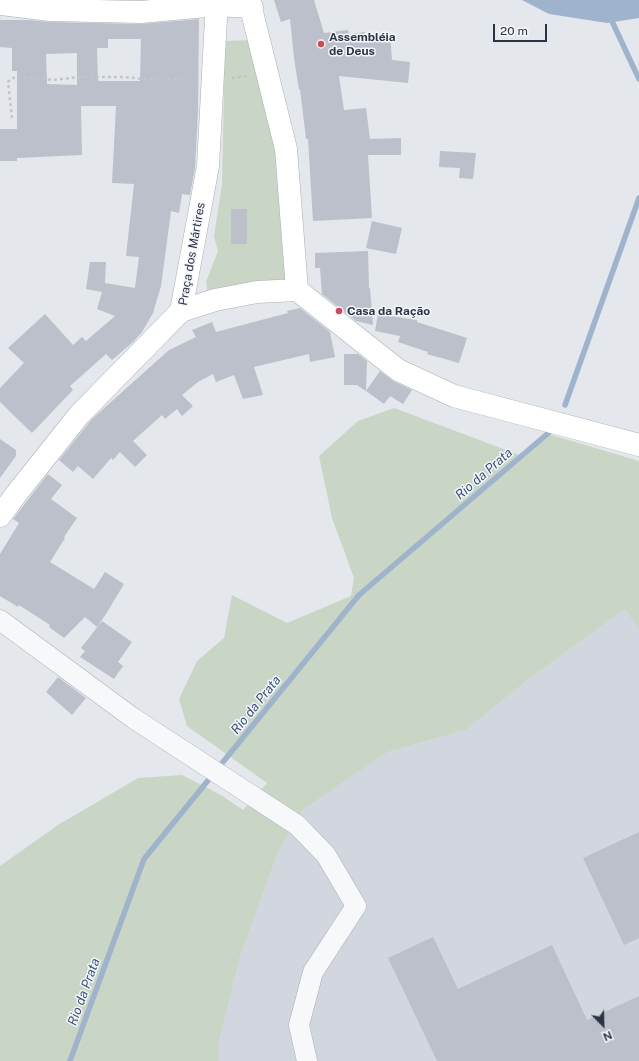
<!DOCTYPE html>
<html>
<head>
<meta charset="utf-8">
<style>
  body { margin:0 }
  #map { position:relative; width:639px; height:1061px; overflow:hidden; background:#e4e7ec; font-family:"Public Sans",sans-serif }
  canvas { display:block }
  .north { position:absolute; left:583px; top:1005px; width:40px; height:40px; -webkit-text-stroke:3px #f4f6f9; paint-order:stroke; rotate:157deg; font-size:11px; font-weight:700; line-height:16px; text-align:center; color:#2b3445 }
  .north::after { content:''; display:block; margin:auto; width:14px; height:18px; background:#2b3445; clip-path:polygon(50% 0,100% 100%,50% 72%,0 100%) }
  .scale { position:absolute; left:493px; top:24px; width:54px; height:18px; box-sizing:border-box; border:2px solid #2b3445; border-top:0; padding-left:5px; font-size:12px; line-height:14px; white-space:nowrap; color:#2b3445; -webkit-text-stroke:3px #f4f6f9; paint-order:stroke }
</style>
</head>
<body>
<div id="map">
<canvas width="639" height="1061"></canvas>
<div class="north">N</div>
<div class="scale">20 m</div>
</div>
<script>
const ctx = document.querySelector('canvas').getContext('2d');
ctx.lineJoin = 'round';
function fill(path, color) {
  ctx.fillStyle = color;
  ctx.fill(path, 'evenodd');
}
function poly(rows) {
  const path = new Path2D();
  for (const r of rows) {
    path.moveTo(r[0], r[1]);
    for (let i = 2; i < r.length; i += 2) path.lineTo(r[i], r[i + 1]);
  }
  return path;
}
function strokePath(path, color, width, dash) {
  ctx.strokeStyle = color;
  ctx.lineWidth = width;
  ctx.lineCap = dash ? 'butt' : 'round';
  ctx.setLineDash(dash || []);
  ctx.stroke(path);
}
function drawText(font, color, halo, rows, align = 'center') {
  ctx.font = font + ' "Public Sans",sans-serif';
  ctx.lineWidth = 3;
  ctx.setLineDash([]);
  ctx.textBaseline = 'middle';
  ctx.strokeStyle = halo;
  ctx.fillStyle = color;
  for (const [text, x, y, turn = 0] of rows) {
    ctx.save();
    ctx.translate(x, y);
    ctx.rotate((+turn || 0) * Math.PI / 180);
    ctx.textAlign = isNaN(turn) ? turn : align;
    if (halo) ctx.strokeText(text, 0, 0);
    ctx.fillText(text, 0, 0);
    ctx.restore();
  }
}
fill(poly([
  [639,608,639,1061,219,1061,219,1042,240,957,279,850,304,809,388,752,466,730,529,679,625,609]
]), '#d2d6de');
fill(poly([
  [253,40,278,150,291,287,209,299,206,282,218,251,214,236,222,185,225,41],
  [394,408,525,457,545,433,639,461,639,629,625,609,529,679,466,730,388,752,304,809,279,850,240,957,219,1042,219,1061,0,1061,0,866,58,825,138,778,182,775,221,795,243,810,267,783,187,726,179,699,197,661,224,638,232,595,287,623,351,596,354,578,332,518,319,456,358,421]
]), '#c9d6c5');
fill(poly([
  [522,0,639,0,639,18,607,23,549,14]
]), '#9fb4cc');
strokePath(poly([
  [610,17,639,79],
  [565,405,639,198],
  [70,1061,144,859,359,595,553,429]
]), '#9fb4cc', 5.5);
fill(poly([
  [274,0,314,0,324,33,348,30,349,34,365,32,365,36,390,34,392,60,410,62,408,83,339,76,344,110,366,108,370,139,401,138,401,155,368,155,372,218,313,221,308,139,306,139,300,89,299,90,294,58,290,19,281,22],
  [199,19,198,111,195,168,190,195,182,194,179,213,171,211,161,286,153,313,142,332,133,342,112,360,106,354,70,386,73,390,32,433,0,402,0,388,24,363,8,348,45,314,73,345,82,337,86,341,115,316,97,309,102,292,86,289,90,262,106,262,105,283,135,288,139,257,126,256,134,184,112,183,116,106,81,106,82,155,17,158,17,161,0,161,0,129,17,129,17,71,12,71,12,48,0,47,0,20,29,20,50,22,141,24],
  [108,39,141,39,140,81,98,81,97,48,108,48],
  [77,53,77,85,47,84,46,54],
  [440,151,476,153,473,179,459,178,460,168,439,167],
  [231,209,247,209,247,244,231,244],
  [372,221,402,228,396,254,366,248],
  [368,251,369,288,370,288,373,325,356,321,322,294,320,268,315,268,315,253],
  [300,308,330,332,335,357,310,362,309,354,254,367,263,395,243,399,234,375,216,382,213,374,198,382,182,395,193,406,182,416,177,409,165,419,162,415,133,441,147,455,135,467,120,452,113,460,111,458,93,479,78,466,73,472,59,460,92,419,169,350,196,337,192,330,212,322,216,332,288,313,287,311],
  [378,314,417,320,417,322,467,338,459,363,427,354,428,352,398,342,400,336,375,331],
  [344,354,358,354,367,361,366,391,357,385,344,385],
  [380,371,393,381,412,390,403,404,390,396,384,404,366,391],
  [0,439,16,450,16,456,0,478],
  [48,474,62,485,51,499,77,518,64,537,65,538,50,562,94,589,105,572,124,584,106,614,97,627,85,617,64,638,49,627,50,625,19,605,18,607,0,596,0,554,19,523,13,519],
  [102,621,132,642,118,662,123,666,114,679,80,657,85,651,81,648],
  [58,677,86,698,72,715,46,692],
  [639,832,639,938,624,945,583,858],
  [433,937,458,989,552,945,587,1020,639,996,639,1061,437,1061,388,958]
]), '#bbc0ca');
const street = poly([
  [0,620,133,718,297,825,326,855,356,906,313,972,299,1025,307,1061]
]);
const secondary = poly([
  [249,0,286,149,297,290],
  [0,4,50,10,141,12,217,5,252,7],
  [297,290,398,370,454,396,639,445],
  [181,311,208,166,217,0],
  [0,516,17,493,79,415,181,311,215,300,257,292,297,290]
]);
strokePath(street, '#a9aeb7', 21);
strokePath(secondary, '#a9aeb7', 23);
strokePath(poly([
  [232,78,247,76],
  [12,118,8,82,12,78,38,78,52,80,80,77,124,77,144,79,193,80]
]), '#c2c5cb', 2.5, [3, 3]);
strokePath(street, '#f7f8fa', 20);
strokePath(secondary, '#fff', 22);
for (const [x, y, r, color] of [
  [321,44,4,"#d1495b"],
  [339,311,4,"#d1495b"]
]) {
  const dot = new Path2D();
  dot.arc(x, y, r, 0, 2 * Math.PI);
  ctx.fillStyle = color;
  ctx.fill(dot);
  strokePath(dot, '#f4f6f9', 1.5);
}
drawText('bold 12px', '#2b3445', '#f4f6f9', [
  ["Assembléia",329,37],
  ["de Deus",329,51],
  ["Casa da Ração",347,311]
], 'left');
drawText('12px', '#2b3445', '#f4f6f9', [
  ["Praça dos Mártires",192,254,-80]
]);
drawText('italic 13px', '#34527a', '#f4f6f9', [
  ["Rio da Prata",484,474,-41],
  ["Rio da Prata",256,705,-51],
  ["Rio da Prata",84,992,-70]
]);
</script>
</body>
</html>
